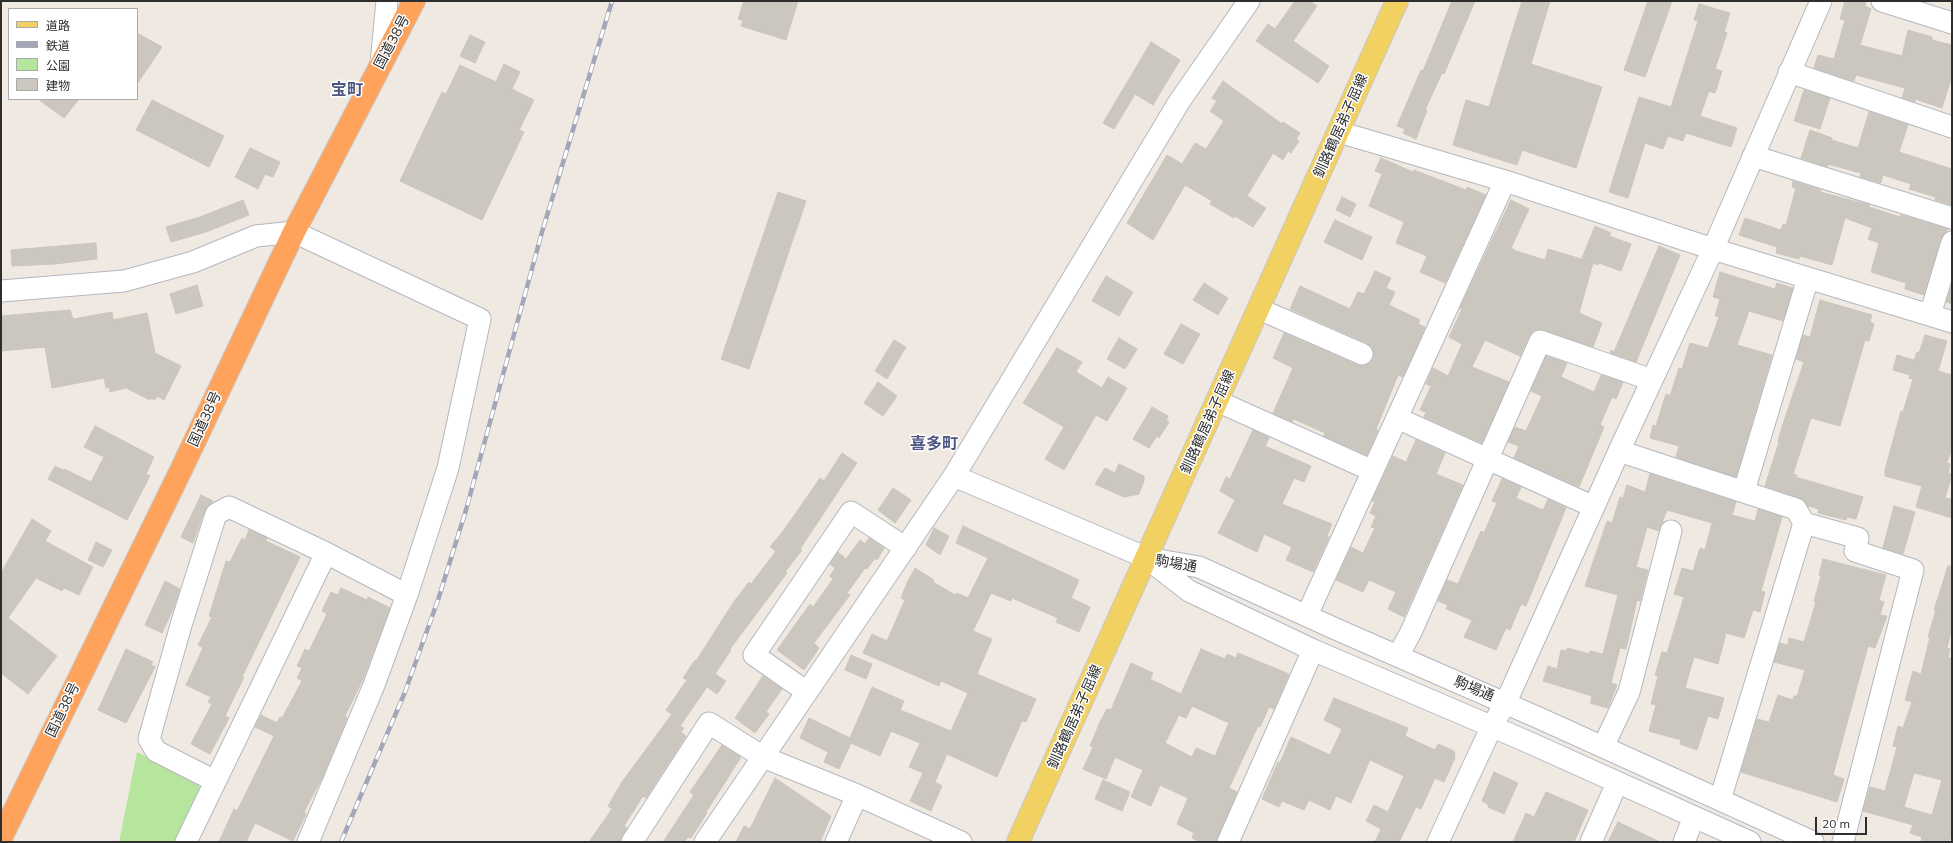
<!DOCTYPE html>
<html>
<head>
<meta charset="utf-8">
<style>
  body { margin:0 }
  #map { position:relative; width:1953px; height:843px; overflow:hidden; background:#efe9e1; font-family:Mulish,"Noto Sans JP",sans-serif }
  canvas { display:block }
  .frame { position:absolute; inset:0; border:2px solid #2e2e2e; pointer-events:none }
  .legend { position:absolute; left:8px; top:8px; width:130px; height:92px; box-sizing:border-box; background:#fff; border:1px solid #ababab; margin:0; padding:5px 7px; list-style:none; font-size:12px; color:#2e2e2e }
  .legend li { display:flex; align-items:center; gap:8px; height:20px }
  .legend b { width:20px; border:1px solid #ababab }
  .scale { position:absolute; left:1815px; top:817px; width:52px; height:18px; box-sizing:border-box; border:2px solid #2e2e2e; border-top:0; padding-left:5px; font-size:12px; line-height:14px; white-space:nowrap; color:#2e2e2e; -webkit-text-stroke:3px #fff; paint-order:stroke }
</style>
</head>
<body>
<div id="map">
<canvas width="1953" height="843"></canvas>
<div class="frame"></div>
<ul class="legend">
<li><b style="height:5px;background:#f2d163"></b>道路</li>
<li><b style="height:5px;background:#a3a6b8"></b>鉄道</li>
<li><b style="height:11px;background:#b6e59e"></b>公園</li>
<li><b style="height:11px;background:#cbc7bf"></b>建物</li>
</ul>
<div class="scale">20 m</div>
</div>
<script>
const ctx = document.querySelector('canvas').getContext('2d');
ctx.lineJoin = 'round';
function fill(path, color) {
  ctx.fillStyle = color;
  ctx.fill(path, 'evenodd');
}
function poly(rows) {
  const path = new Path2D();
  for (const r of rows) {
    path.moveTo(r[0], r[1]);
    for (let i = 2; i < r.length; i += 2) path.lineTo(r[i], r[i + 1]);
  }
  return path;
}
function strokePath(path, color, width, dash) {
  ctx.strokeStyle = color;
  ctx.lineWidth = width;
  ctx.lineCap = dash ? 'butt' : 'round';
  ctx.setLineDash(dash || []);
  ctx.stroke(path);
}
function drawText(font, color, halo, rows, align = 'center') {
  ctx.font = font + ' Mulish,"Noto Sans JP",sans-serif';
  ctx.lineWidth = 3;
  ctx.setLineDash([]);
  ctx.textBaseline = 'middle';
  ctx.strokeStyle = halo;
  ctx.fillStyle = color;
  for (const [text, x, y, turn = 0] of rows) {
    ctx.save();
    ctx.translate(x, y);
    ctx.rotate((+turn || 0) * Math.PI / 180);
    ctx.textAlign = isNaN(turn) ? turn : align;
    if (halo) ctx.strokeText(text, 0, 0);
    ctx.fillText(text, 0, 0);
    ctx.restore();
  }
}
fill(poly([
  [137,752,197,781,200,790,175,842,119,842]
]), '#b6e59e');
const building = poly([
  [744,1,798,1,786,40,741,26,743,21,738,19,744,1],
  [1295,1,1310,1,1317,6,1293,41,1329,66,1318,83,1256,41,1268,24,1275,29,1295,1],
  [1452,1,1475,1,1444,74,1442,73,1425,110,1427,110,1416,139,1403,133,1405,129,1397,126,1421,70,1423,71,1452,1],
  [1522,1,1550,1,1531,64,1602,87,1576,168,1522,150,1517,165,1453,145,1466,100,1489,107,1522,1],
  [1648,1,1672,1,1645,77,1624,70,1648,1],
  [1845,1,1866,1,1865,6,1871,9,1860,45,1902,56,1908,30,1932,37,1932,40,1952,45,1952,76,1942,108,1915,99,1915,102,1902,98,1905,88,1856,75,1854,81,1814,68,1818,55,1834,59,1845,20,1840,19,1845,1],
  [1699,4,1730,13,1724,32,1727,33,1715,69,1722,71,1715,93,1709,91,1700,116,1737,128,1731,147,1686,133,1683,141,1668,136,1663,149,1645,143,1628,198,1609,192,1639,97,1671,107,1698,21,1694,20,1699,4],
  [137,33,162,47,137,84,137,33],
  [470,35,485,42,475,63,460,56,470,35],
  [1151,42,1180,60,1153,105,1135,94,1114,129,1103,123,1151,42],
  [504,64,520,72,512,89,534,100,519,130,524,132,482,220,400,181,442,92,446,94,460,65,496,82,504,64],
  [1223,81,1282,124,1283,122,1300,133,1296,139,1299,141,1291,153,1288,151,1283,160,1273,153,1247,196,1266,208,1253,227,1235,216,1234,218,1210,204,1212,201,1185,185,1153,240,1127,223,1167,155,1182,164,1195,143,1206,149,1224,121,1210,111,1217,101,1212,98,1223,81],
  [1804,90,1830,98,1820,129,1794,121,1804,90],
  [38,99,79,99,64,118,38,99],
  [152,100,224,136,209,167,136,130,152,100],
  [1869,112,1908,125,1899,152,1952,169,1952,205,1935,200,1936,197,1909,189,1911,184,1883,175,1881,183,1860,177,1861,173,1828,164,1827,167,1801,158,1810,130,1832,138,1832,140,1858,148,1869,112],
  [250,148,280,162,273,177,265,174,258,189,235,177,250,148],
  [1381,158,1413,172,1414,170,1466,190,1467,187,1486,195,1445,283,1420,272,1427,256,1396,243,1404,222,1369,206,1382,174,1375,171,1381,158],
  [1793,181,1821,190,1820,192,1870,205,1869,207,1900,217,1901,215,1948,229,1941,239,1924,295,1905,289,1906,283,1871,272,1879,243,1868,239,1872,228,1845,218,1832,265,1800,256,1799,259,1776,253,1777,247,1739,235,1745,218,1781,230,1783,224,1786,225,1796,188,1792,187,1793,181],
  [778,192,806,201,749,369,721,359,778,192],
  [1342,197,1356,204,1350,217,1336,210,1342,197],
  [243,200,249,215,206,232,171,242,166,227,200,217,243,200],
  [1511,200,1529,209,1511,248,1516,251,1545,260,1548,249,1588,261,1582,258,1595,226,1611,233,1609,236,1631,244,1621,271,1599,263,1598,265,1593,263,1579,313,1602,323,1593,347,1538,329,1533,331,1529,336,1520,356,1485,340,1472,367,1509,382,1482,443,1424,417,1426,412,1420,410,1431,386,1426,384,1433,368,1448,376,1462,344,1449,337,1462,309,1460,308,1511,200],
  [1335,220,1372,237,1362,260,1324,242,1335,220],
  [96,243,97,259,55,264,12,266,11,250,96,243],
  [1659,246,1680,255,1636,362,1610,353,1611,350,1614,352,1659,246],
  [1375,271,1391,278,1386,288,1395,292,1389,305,1420,320,1418,324,1425,327,1403,377,1398,375,1376,429,1378,430,1367,455,1324,436,1325,433,1294,419,1292,422,1273,413,1293,368,1273,358,1284,333,1357,365,1364,366,1369,363,1373,359,1374,353,1372,347,1367,343,1290,309,1300,286,1350,309,1358,292,1364,294,1375,271],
  [1720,272,1775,289,1777,283,1793,288,1783,321,1749,311,1737,345,1772,355,1736,477,1676,457,1679,446,1650,438,1653,425,1656,426,1666,394,1670,396,1679,368,1682,369,1690,343,1708,348,1719,317,1715,316,1720,299,1713,297,1720,272],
  [1106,276,1133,292,1119,316,1092,301,1106,276],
  [1204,283,1228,298,1218,315,1193,300,1204,283],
  [197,285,203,306,176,314,170,294,197,285],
  [1952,285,1952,304,1946,302,1952,285],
  [1820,300,1872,315,1870,322,1874,324,1869,341,1865,340,1840,426,1811,418,1793,474,1797,475,1796,477,1863,497,1856,519,1847,517,1846,520,1818,513,1819,509,1808,506,1800,498,1765,486,1779,442,1778,441,1782,427,1804,362,1796,359,1803,335,1810,337,1820,300],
  [70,310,73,319,112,312,113,320,147,313,155,353,181,366,164,400,157,396,155,400,151,398,150,400,126,388,110,392,109,387,106,388,104,378,52,388,45,347,1,351,1,316,70,310],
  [1181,324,1200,334,1183,364,1164,354,1181,324],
  [1925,335,1947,341,1938,371,1952,375,1952,447,1947,463,1950,464,1948,473,1952,474,1945,498,1952,499,1952,518,1916,507,1922,486,1885,476,1885,470,1901,411,1903,412,1913,379,1909,378,1910,375,1893,370,1897,355,1914,360,1917,352,1919,353,1925,335],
  [1119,338,1137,349,1125,369,1107,359,1119,338],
  [894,340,906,347,887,379,875,371,894,340],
  [1057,348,1082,362,1076,372,1102,388,1108,377,1127,388,1107,421,1096,415,1064,470,1045,459,1064,427,1023,403,1057,348],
  [1546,356,1567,363,1561,377,1594,392,1601,375,1623,382,1616,399,1612,397,1600,425,1604,427,1579,487,1514,458,1519,446,1508,442,1515,427,1526,431,1542,396,1531,391,1546,356],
  [878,382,897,396,883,416,864,403,878,382],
  [1152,407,1168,416,1166,420,1169,422,1159,438,1157,436,1149,448,1133,439,1152,407],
  [95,426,154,457,146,474,150,476,127,520,48,479,55,466,63,470,64,469,91,482,104,457,84,447,95,426],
  [1253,430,1269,438,1265,446,1311,466,1304,482,1294,478,1282,504,1332,524,1327,536,1329,537,1313,572,1286,560,1292,547,1264,534,1257,552,1218,533,1235,500,1220,491,1226,477,1230,479,1253,430],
  [1416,440,1445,453,1436,474,1463,485,1404,617,1388,609,1396,592,1369,580,1363,592,1336,580,1351,547,1363,553,1375,528,1371,527,1376,516,1370,513,1375,502,1372,501,1393,456,1406,462,1416,440],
  [842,453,857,463,800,549,802,550,785,572,787,573,730,649,731,650,715,674,726,681,717,694,707,687,680,726,684,728,681,732,686,736,646,798,643,796,624,826,627,828,620,842,589,842,612,809,608,806,622,782,672,714,666,710,687,680,683,678,695,660,696,661,733,603,749,582,751,584,776,551,770,547,784,530,820,478,824,481,842,453],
  [1119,464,1144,476,1144,481,1139,494,1124,497,1095,484,1105,468,1115,473,1119,464],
  [1650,474,1736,502,1732,515,1755,521,1758,509,1782,517,1761,591,1765,592,1760,612,1753,610,1744,638,1726,633,1718,664,1694,657,1685,688,1724,698,1718,719,1708,716,1697,750,1680,744,1681,740,1649,731,1656,705,1651,704,1658,676,1655,675,1662,652,1667,653,1684,597,1674,594,1682,568,1693,571,1700,548,1705,550,1712,523,1667,510,1659,531,1647,527,1636,567,1648,570,1640,601,1637,600,1626,649,1620,648,1611,683,1617,685,1608,708,1590,703,1592,696,1543,681,1548,666,1557,669,1561,650,1567,651,1567,648,1590,654,1590,651,1603,654,1618,595,1585,586,1607,521,1612,523,1620,497,1623,498,1627,485,1645,492,1650,474],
  [1502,479,1521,487,1516,498,1543,510,1548,499,1566,508,1526,606,1521,604,1510,630,1506,628,1496,650,1464,637,1472,620,1446,609,1448,605,1438,601,1447,580,1458,584,1481,531,1484,533,1497,503,1492,501,1502,479],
  [893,488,911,500,895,523,878,510,893,488],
  [201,495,213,501,205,510,193,543,181,537,201,495],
  [1894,506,1915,512,1903,554,1883,548,1894,506],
  [32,519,51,531,45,541,93,567,79,595,64,588,62,591,36,578,8,618,57,656,28,694,1,673,1,573,32,519],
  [963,526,1079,580,1071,598,1090,607,1079,632,1056,622,1058,618,1012,598,1011,601,991,593,973,631,992,639,977,674,1036,699,1026,722,1022,721,997,777,947,754,935,782,942,786,931,811,910,801,923,773,909,767,920,743,891,731,880,756,851,743,839,769,824,762,828,752,800,738,809,718,850,738,872,687,904,701,900,710,951,731,968,693,941,681,939,686,863,653,872,634,887,641,905,600,901,598,907,583,915,568,934,580,933,582,955,595,957,593,968,598,988,558,956,543,963,526],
  [934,528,949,536,940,555,926,545,934,528],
  [249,530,267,538,266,541,300,557,242,677,244,677,225,716,229,718,210,754,191,744,212,704,208,702,211,697,186,685,203,648,198,645,212,617,209,616,226,561,230,562,242,538,245,540,249,530],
  [869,538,884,548,877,560,875,558,867,569,865,568,847,593,850,595,814,643,819,648,804,670,777,650,810,604,813,607,833,579,830,576,835,568,830,564,838,552,846,559,860,540,865,544,869,538],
  [96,542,112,550,103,567,88,560,96,542],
  [1823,559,1886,575,1879,600,1884,602,1880,615,1887,616,1875,648,1868,646,1833,775,1844,779,1837,802,1741,772,1757,719,1769,722,1778,695,1793,700,1794,696,1797,696,1805,670,1774,662,1780,643,1788,645,1789,638,1804,642,1816,602,1814,601,1821,576,1819,575,1823,559],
  [1948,566,1952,566,1952,627,1947,648,1950,649,1948,658,1952,658,1952,833,1949,842,1921,842,1922,837,1910,833,1913,825,1863,811,1870,787,1885,791,1897,747,1893,746,1898,726,1903,728,1912,702,1905,700,1913,671,1921,674,1930,637,1928,637,1936,610,1934,610,1948,566],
  [1914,773,1942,780,1932,815,1904,807,1914,773],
  [165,581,180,589,174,607,162,633,145,625,165,581],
  [341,588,367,600,368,597,390,608,363,679,345,716,347,718,322,778,304,812,306,814,293,841,255,823,246,842,219,842,234,809,237,811,274,736,255,727,261,715,277,723,280,717,282,718,302,681,297,678,302,668,297,666,305,649,309,651,327,614,322,611,331,592,338,595,341,588],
  [126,649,153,662,151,665,155,667,126,723,98,710,126,649],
  [1201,649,1225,659,1227,654,1236,658,1238,653,1289,674,1274,709,1269,707,1260,727,1258,726,1229,788,1237,792,1216,842,1200,842,1192,838,1194,833,1177,824,1188,798,1160,785,1151,806,1131,797,1143,770,1115,757,1106,779,1083,769,1093,747,1090,746,1100,722,1107,709,1111,710,1131,663,1153,673,1150,679,1181,694,1201,649],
  [1192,706,1229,723,1215,756,1196,748,1192,757,1165,743,1179,715,1186,718,1192,706],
  [851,655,872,664,866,679,845,670,851,655],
  [763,676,782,689,766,712,769,714,755,733,735,718,763,676],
  [1334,698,1408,728,1405,736,1435,750,1438,744,1454,751,1455,758,1444,782,1435,778,1421,809,1416,807,1399,842,1375,842,1381,829,1366,821,1374,805,1388,812,1404,776,1370,760,1351,803,1336,796,1330,810,1309,800,1304,810,1282,801,1279,807,1262,799,1278,762,1280,763,1291,737,1330,755,1342,729,1324,720,1334,698],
  [722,745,740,756,740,759,706,812,707,813,691,838,688,837,684,842,663,842,694,795,690,792,722,745],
  [1494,772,1518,783,1504,814,1488,807,1489,805,1482,801,1494,772],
  [775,778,831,816,820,842,736,842,744,826,750,829,775,778],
  [1103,780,1130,792,1122,811,1095,799,1103,780],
  [1546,792,1588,810,1574,842,1513,842,1526,813,1534,817,1546,792],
  [1618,822,1660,842,1608,842,1618,822]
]);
fill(building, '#cbc7bf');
strokePath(building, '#cbc5ba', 1);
const minor = poly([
  [1882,1,1952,23],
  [381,63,387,1],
  [1789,72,1952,127],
  [1339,132,1505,181,1713,249,1952,322],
  [1753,156,1952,218],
  [1,291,124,281,193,262,256,236,294,232,480,319,448,468,407,595,374,685,308,842],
  [1259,309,1362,354],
  [1930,315,1952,242],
  [1217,401,1373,471],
  [1397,418,1594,507],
  [1619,451,1796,509,1804,523],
  [954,476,1147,558,1199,567,1338,630,1539,718,1813,842],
  [1744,491,1808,278],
  [1149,560,1189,591,1313,650,1528,742,1750,842],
  [1307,615,1505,181],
  [1398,656,1411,632,1540,341,1652,380],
  [807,692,754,655,851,512,906,548],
  [1603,747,1629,692,1671,531],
  [215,781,156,751,149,739,181,625,216,514,229,507,326,553,407,595],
  [1720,800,1804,523,1858,538,1855,551,1913,570,1843,842],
  [186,842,326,553],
  [632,842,709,723,763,757,857,795,961,842],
  [705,842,954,476,1179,102,1249,1],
  [836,842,857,795],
  [1228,842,1313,650],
  [1438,842,1492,726,1506,702,1619,451,1713,249,1821,1],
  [1591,842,1617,783],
  [1684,842,1694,817]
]);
const major = poly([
  [1018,842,1397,1]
]);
const highway = poly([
  [1,838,181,470,294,232,414,1]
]);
strokePath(minor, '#b4b7c1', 23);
strokePath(major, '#c9c9c9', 24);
strokePath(highway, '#c9c9c9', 24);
strokePath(minor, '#fff', 21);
strokePath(major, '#f2d163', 22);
strokePath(highway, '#ffa35c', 22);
const rail = poly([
  [341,842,405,692,438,600,466,510,542,232,612,1]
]);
strokePath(rail, '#a3a6b8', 4.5);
strokePath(rail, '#fff', 3, [9]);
drawText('14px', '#2e2e2e', '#fff', [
  ["国道38号",392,42,-62],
  ["釧路鶴居弟子屈線",1341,126,-66],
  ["国道38号",205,419,-65],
  ["釧路鶴居弟子屈線",1208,422,-66],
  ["駒場通",1176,564,10],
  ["駒場通",1474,689,23],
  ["国道38号",63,710,-64],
  ["釧路鶴居弟子屈線",1075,717,-66]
]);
drawText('bold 16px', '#4d5680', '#fff', [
  ["宝町",347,90],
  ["喜多町",934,444]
]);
</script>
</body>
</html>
